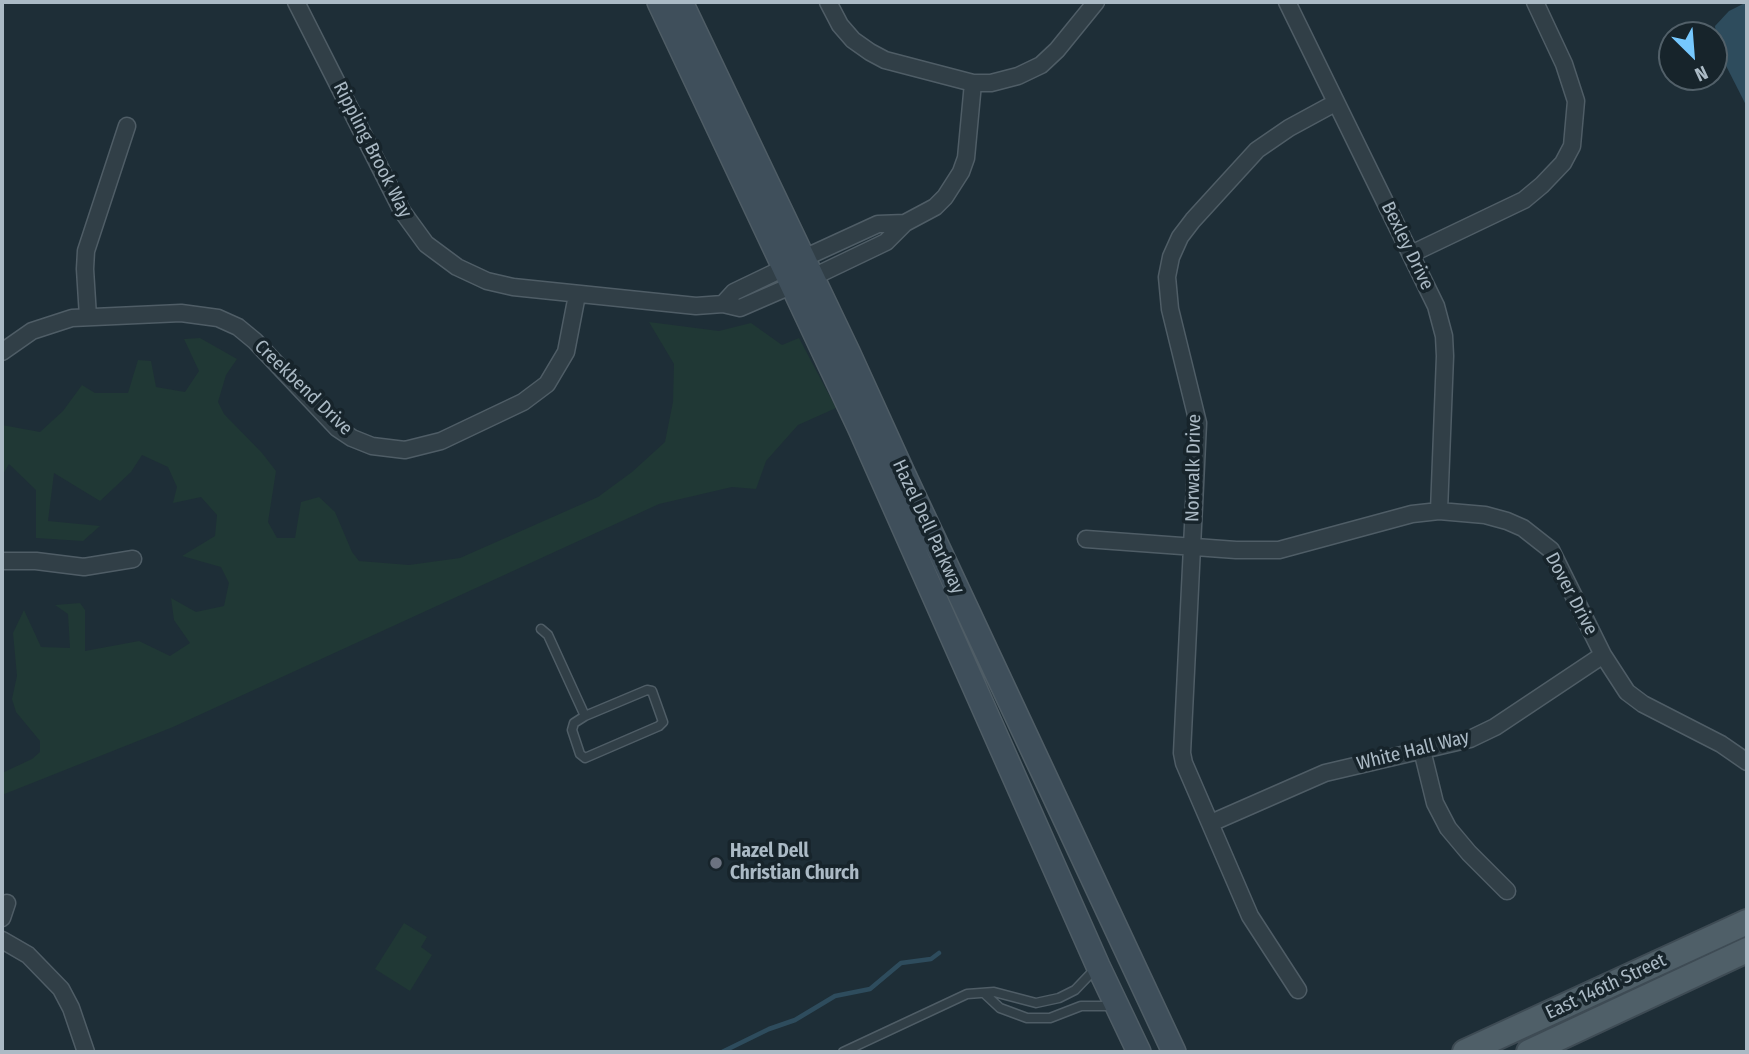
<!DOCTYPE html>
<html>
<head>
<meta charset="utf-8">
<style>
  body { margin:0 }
  #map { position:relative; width:1749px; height:1054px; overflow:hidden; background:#1e2e37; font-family:"Fira Sans Condensed",sans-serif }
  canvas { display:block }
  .frame { position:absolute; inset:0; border:4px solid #abbac5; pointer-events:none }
  .north { position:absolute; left:1658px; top:21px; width:70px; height:70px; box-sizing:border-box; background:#17242b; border:2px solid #526069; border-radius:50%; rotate:155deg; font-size:19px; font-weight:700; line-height:28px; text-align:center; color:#abbac5 }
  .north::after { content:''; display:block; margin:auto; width:24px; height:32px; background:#76c8fe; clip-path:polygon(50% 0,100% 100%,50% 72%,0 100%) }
</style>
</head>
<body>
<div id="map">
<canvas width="1749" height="1054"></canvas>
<div class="frame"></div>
<div class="north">N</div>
</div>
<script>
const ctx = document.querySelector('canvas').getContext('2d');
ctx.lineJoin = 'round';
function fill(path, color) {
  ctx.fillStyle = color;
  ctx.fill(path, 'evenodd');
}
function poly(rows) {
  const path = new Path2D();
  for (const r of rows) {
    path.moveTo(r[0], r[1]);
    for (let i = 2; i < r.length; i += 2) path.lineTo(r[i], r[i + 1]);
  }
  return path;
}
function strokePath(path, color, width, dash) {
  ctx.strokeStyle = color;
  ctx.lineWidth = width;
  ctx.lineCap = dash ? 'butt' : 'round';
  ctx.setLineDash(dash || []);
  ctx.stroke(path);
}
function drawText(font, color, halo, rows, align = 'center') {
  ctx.font = font + ' "Fira Sans Condensed",sans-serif';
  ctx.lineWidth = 7;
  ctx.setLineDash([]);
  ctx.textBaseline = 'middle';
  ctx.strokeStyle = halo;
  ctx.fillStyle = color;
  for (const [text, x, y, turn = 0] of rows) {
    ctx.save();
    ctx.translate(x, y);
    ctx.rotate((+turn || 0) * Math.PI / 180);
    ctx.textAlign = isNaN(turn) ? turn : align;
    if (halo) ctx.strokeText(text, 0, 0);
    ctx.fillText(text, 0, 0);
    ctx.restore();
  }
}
fill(poly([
  [649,322,719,331,751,323,782,345,799,338,836,408,798,425,766,461,756,489,732,487,659,504,173,727,2,795,2,773,32,759,40,752,40,741,16,712,12,699,17,676,13,633,24,610,41,647,70,648,68,614,55,605,80,603,85,610,85,651,139,641,170,656,190,643,174,620,171,598,196,612,224,606,229,583,221,567,182,556,215,536,217,515,201,497,173,503,177,487,168,467,142,455,131,472,100,501,54,473,48,521,100,526,83,541,36,538,36,490,9,464,2,476,2,425,40,432,63,411,82,385,95,393,128,393,138,360,151,361,156,387,185,392,199,371,184,339,200,338,237,359,226,375,218,402,224,414,262,453,276,471,268,522,277,538,295,538,301,502,319,497,335,512,352,552,359,561,409,565,460,558,598,497,632,472,665,442,673,402,674,364],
  [404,923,427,937,421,947,432,955,410,991,375,969]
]), '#203835');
fill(poly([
  [1747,2,1747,107,1718,50,1715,26,1729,11]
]), '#2e4c5d');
strokePath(poly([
  [722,1052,769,1029,795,1020,835,996,870,989,901,963,931,959,939,953]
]), '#2e4c5d', 4.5);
const lane = poly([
  [541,629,548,635,585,716,574,723,572,730,580,754,585,758,659,726,663,722,652,691,647,690,585,716],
  [985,994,1000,1008,1027,1018,1050,1018,1081,1006,1115,1006],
  [843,1052,967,994,994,992,1036,1003,1059,998,1075,990,1096,968]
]);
const street = poly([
  [296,2,402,211,426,244,457,267,487,281,513,287,696,306,723,304,740,308,793,285],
  [828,2,840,25,853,40,870,52,885,60,973,83,991,83,1018,76,1041,65,1057,50,1096,2],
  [1287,2,1436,306,1444,336,1445,356,1439,511],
  [1411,254,1524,200,1542,185,1563,163,1572,146,1576,101,1564,64,1535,2],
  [804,258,878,224,905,223],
  [813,277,886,242,905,223,935,207,945,197,961,172,966,158,973,83],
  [723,304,734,292,784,268],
  [88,317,85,269,86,251,127,126],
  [2,352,32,331,72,318,181,313,218,318,238,327,255,341,337,428,352,438,372,446,405,450,441,441,523,402,547,384,566,352,577,295],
  [1086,539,1236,550,1279,550,1412,514,1439,511,1485,515,1507,521,1523,528,1551,550,1603,655,1627,692,1643,704,1721,744,1747,762],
  [2,561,36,561,84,567,133,559],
  [1422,750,1435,803,1448,828,1469,853,1507,891],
  [1211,823,1325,773,1470,739,1495,727,1603,655],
  [2,918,7,903],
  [2,940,28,955,61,989,71,1008,86,1052],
  [1298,990,1250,916,1184,763,1182,753,1198,423,1170,309,1167,277,1171,257,1180,237,1193,220,1257,150,1289,128,1335,103]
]);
const secondary = poly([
  [659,2,860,429,1098,966,1139,1052],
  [681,2,849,354,904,475,1174,1052]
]);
const primary = poly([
  [1465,1052,1747,922],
  [1529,1052,1747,950]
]);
strokePath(lane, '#4f5d66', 11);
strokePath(street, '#4f5d66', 19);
strokePath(secondary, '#4f5d66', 26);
strokePath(primary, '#3e4b54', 28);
strokePath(lane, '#313f47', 8);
strokePath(street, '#313f47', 16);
strokePath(secondary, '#3f4f5b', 23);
strokePath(primary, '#4f5f68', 24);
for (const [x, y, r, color] of [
  [716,863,7,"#6b7280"]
]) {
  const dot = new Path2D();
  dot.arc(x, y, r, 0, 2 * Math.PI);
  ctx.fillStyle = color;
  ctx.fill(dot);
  strokePath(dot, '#17242b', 2.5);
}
drawText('19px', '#abbac5', '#17242b', [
  ["Rippling Brook Way",372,150,63],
  ["Bexley Drive",1407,246,64],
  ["Creekbend Drive",303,388,44],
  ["Norwalk Drive",1194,468,-89],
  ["Hazel Dell Parkway",928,527,65],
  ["Dover Drive",1571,594,62],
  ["White Hall Way",1413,751,-14],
  ["East 146th Street",1606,987,-25]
]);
drawText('bold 19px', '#abbac5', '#17242b', [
  ["Hazel Dell",730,852],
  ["Christian Church",730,874]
], 'left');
</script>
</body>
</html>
